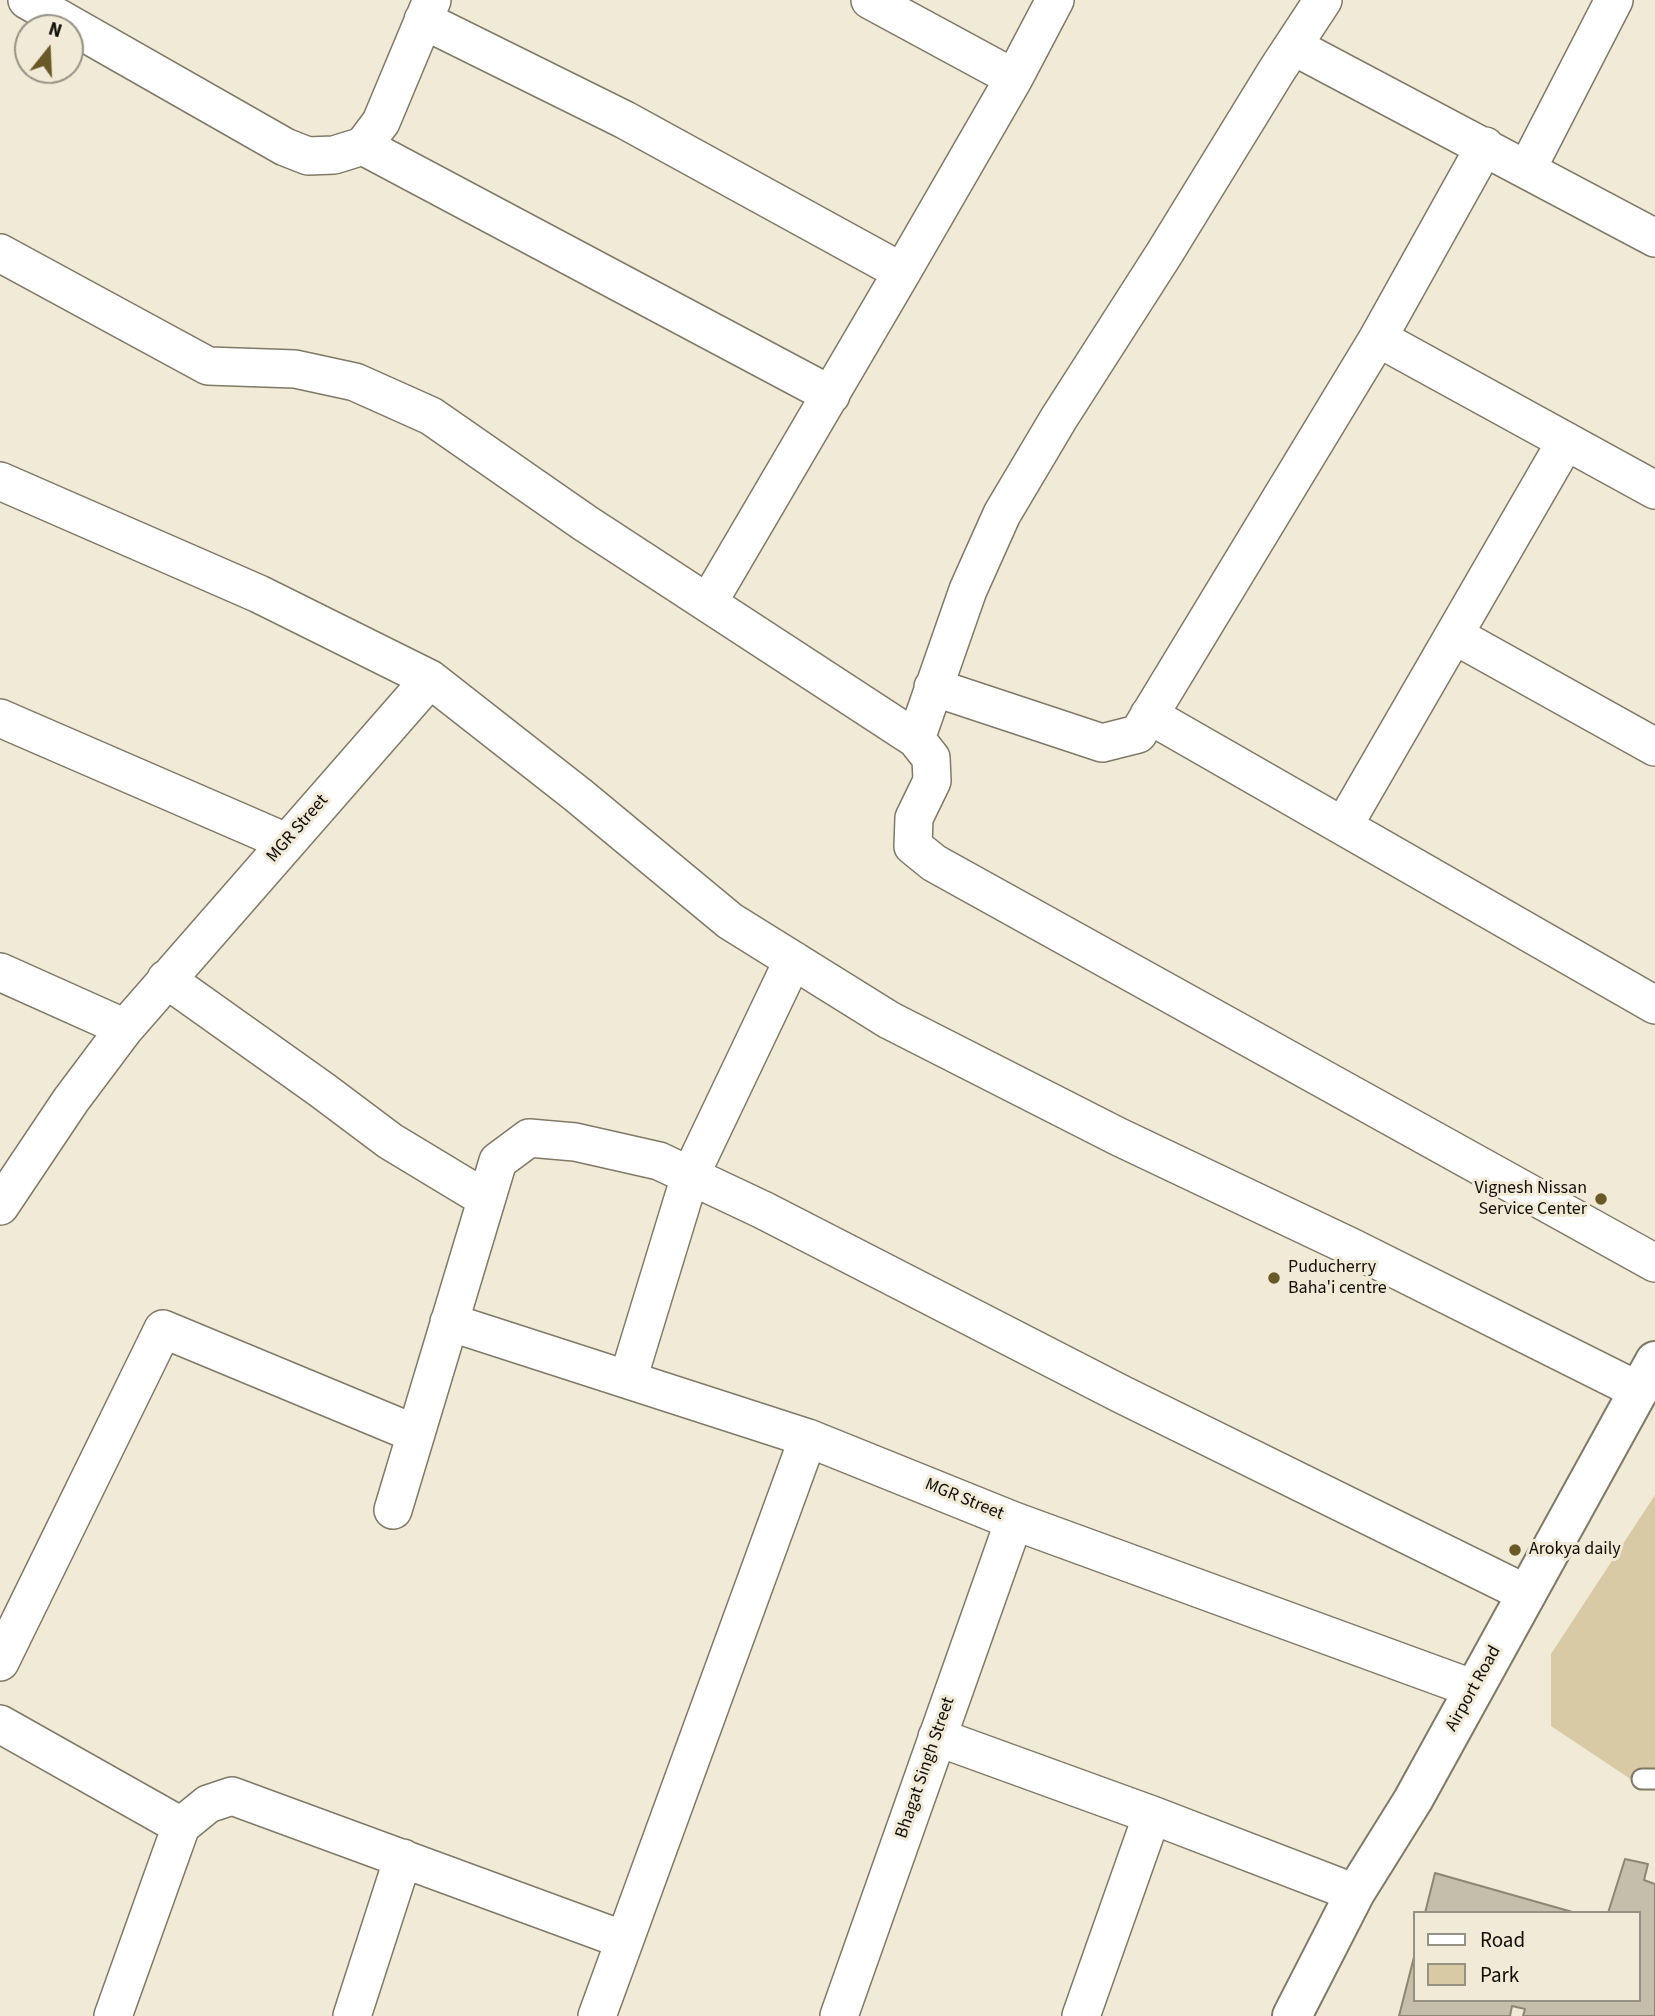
<!DOCTYPE html>
<html>
<head>
<meta charset="utf-8">
<style>
  body { margin:0 }
  #map { position:relative; width:1655px; height:2016px; overflow:hidden; background:#f0ead6; font-family:"Source Sans 3",sans-serif }
  canvas { display:block }
  .legend { position:absolute; left:1413px; top:1911px; width:228px; height:91px; box-sizing:border-box; background:#f0ead6; border:2px solid #969283; margin:0; padding:9px 12px; list-style:none; font-size:21px; color:#100e07 }
  .legend li { display:flex; align-items:center; gap:14px; height:35px }
  .legend b { width:35px; border:2px solid #969283 }
  .north { position:absolute; left:14px; top:14px; width:70px; height:70px; box-sizing:border-box; background:#f0ead6; border:2px solid #969283; border-radius:50%; rotate:18deg; font-size:19px; font-weight:700; line-height:28px; text-align:center; color:#100e07 }
  .north::after { content:''; display:block; margin:auto; width:24px; height:32px; background:#695926; clip-path:polygon(50% 0,100% 100%,50% 72%,0 100%) }
</style>
</head>
<body>
<div id="map">
<canvas width="1655" height="2016"></canvas>
<ul class="legend">
<li><b style="height:9px;background:#fff"></b>Road</li>
<li><b style="height:19px;background:#d7caa4"></b>Park</li>
</ul>
<div class="north">N</div>
</div>
<script>
const ctx = document.querySelector('canvas').getContext('2d');
ctx.lineJoin = 'round';
function fill(path, color) {
  ctx.fillStyle = color;
  ctx.fill(path, 'evenodd');
}
function poly(rows) {
  const path = new Path2D();
  for (const r of rows) {
    path.moveTo(r[0], r[1]);
    for (let i = 2; i < r.length; i += 2) path.lineTo(r[i], r[i + 1]);
  }
  return path;
}
function strokePath(path, color, width, dash) {
  ctx.strokeStyle = color;
  ctx.lineWidth = width;
  ctx.lineCap = dash ? 'butt' : 'round';
  ctx.setLineDash(dash || []);
  ctx.stroke(path);
}
function drawText(font, color, halo, rows, align = 'center') {
  ctx.font = font + ' "Source Sans 3",sans-serif';
  ctx.lineWidth = 6;
  ctx.setLineDash([]);
  ctx.textBaseline = 'middle';
  ctx.strokeStyle = halo;
  ctx.fillStyle = color;
  for (const [text, x, y, turn = 0] of rows) {
    ctx.save();
    ctx.translate(x, y);
    ctx.rotate((+turn || 0) * Math.PI / 180);
    ctx.textAlign = isNaN(turn) ? turn : align;
    if (halo) ctx.strokeText(text, 0, 0);
    ctx.fillText(text, 0, 0);
    ctx.restore();
  }
}
fill(poly([
  [1655,1495,1655,1790,1641,1786,1551,1726,1551,1654]
]), '#d7caa4');
const building = poly([
  [1625,1859,1648,1864,1644,1880,1655,1884,1655,2016,1523,2016,1525,2009,1512,2006,1510,2016,1399,2016,1415,1953,1415,2000,1639,2000,1639,1913,1608,1913,1625,1859],
  [1435,1873,1576,1913,1425,1913,1435,1873]
]);
fill(building, '#c4beab');
strokePath(building, '#8c8673', 2);
const service = poly([
  [1642,1779,1655,1779]
]);
const minor = poly([
  [27,0,285,147,308,156,334,155,363,146,381,122,432,0],
  [870,0,1014,78],
  [423,20,625,120,902,272],
  [1293,46,1655,238],
  [363,146,831,395],
  [1527,169,1614,0],
  [0,253,208,366,295,369,355,382,431,416,585,523,916,739,931,758,932,781,914,818,913,846,934,863,1655,1263],
  [1378,338,1485,146],
  [0,481,259,594,430,679,578,795,730,921,889,1020,1119,1137,1351,1247,1639,1391],
  [708,603,902,272,1014,78,1055,0],
  [1454,635,1655,747],
  [933,687,1102,743,1138,734,1378,338,1655,490],
  [1149,715,1655,1005],
  [0,718,286,842],
  [916,739,968,590,1002,514,1059,418,1164,254,1277,70,1323,0],
  [1344,825,1566,441],
  [0,972,125,1028],
  [166,979,322,1090,390,1141,486,1199],
  [0,1206,71,1100,125,1028,430,679],
  [449,1322,808,1438,1014,1521,1474,1689],
  [628,1379,690,1176,793,960],
  [393,1510,498,1161,529,1138,575,1142,659,1161,763,1210,1121,1394,1527,1594],
  [0,1662,163,1329,416,1434],
  [0,1724,181,1826,113,2016],
  [937,1737,1152,1815,1355,1893],
  [181,1826,208,1804,232,1796,624,1940],
  [352,2016,403,1858],
  [597,2016,808,1438],
  [839,2016,1014,1521],
  [1081,2016,1152,1815]
]);
const tertiary = poly([
  [1292,2016,1355,1893,1413,1800,1655,1361]
]);
strokePath(service, '#7f7967', 23);
strokePath(minor, '#7f7967', 40);
strokePath(tertiary, '#7f7967', 42);
strokePath(service, '#fff', 19);
strokePath(minor, '#fff', 37);
strokePath(tertiary, '#fff', 38);
for (const [x, y, r, color] of [
  [1601,1199,7,"#695926"],
  [1274,1278,7,"#695926"],
  [1515,1550,7,"#695926"]
]) {
  const dot = new Path2D();
  dot.arc(x, y, r, 0, 2 * Math.PI);
  ctx.fillStyle = color;
  ctx.fill(dot);
  strokePath(dot, '#f0ead6', 2.5);
}
drawText('18px', '#100e07', '#f0ead6', [
  ["MGR Street",298,829,-49],
  ["MGR Street",964,1500,22],
  ["Airport Road",1474,1689,-61],
  ["Bhagat Singh Street",926,1768,-71]
]);
drawText('18px', '#100e07', '#f0ead6', [
  ["Vignesh Nissan",1587,1189,"right"],
  ["Service Center",1587,1210,"right"],
  ["Puducherry",1288,1268],
  ["Baha'i centre",1288,1289],
  ["Arokya daily",1529,1550]
], 'left');
</script>
</body>
</html>
